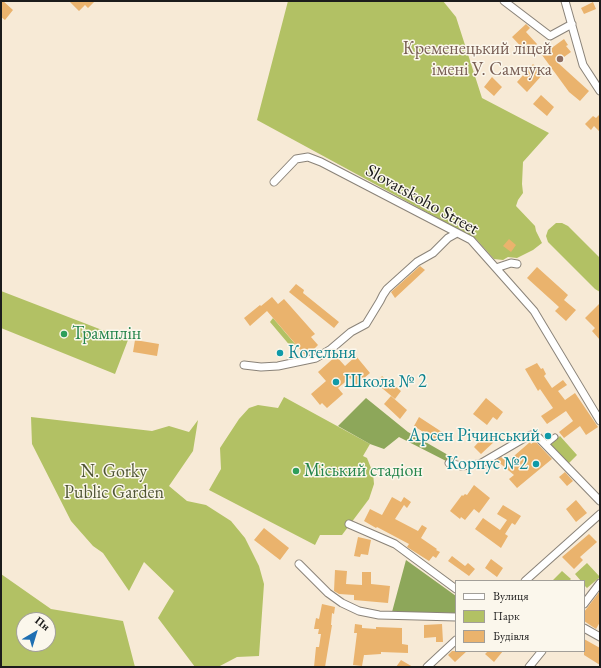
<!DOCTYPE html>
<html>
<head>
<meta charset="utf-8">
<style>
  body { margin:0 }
  #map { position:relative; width:601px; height:668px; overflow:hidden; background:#f7ead6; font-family:"EB Garamond",serif }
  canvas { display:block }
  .frame { position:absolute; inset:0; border:2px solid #1c1c1c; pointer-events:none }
  .legend { position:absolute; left:455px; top:580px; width:130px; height:72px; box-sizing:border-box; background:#fbf7ec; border:1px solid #a29f99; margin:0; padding:5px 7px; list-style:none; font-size:12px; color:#1c1c1c }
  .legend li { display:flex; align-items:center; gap:8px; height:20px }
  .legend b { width:20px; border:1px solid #a29f99 }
  .north { position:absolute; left:16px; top:612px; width:40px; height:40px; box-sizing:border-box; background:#fbf7ec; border:1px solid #a29f99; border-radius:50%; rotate:38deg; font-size:11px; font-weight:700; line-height:16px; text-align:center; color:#1c1c1c }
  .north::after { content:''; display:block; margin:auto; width:14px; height:18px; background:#1f6fb2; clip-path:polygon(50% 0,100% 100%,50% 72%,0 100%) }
</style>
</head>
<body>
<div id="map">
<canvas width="601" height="668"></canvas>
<div class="frame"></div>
<ul class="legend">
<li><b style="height:5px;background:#fff"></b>Вулиця</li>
<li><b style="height:11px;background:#b2c164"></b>Парк</li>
<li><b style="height:11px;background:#eab36d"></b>Будівля</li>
</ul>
<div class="north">Пн</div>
</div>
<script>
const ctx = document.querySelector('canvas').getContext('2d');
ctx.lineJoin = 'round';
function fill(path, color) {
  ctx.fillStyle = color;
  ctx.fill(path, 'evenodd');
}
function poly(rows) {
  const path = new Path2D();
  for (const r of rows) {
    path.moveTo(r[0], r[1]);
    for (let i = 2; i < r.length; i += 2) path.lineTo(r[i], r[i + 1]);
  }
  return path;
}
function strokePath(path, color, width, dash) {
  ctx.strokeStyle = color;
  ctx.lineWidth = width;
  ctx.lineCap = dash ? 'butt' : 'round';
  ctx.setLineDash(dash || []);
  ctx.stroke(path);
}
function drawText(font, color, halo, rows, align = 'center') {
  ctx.font = font + ' "EB Garamond",serif';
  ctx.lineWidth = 3;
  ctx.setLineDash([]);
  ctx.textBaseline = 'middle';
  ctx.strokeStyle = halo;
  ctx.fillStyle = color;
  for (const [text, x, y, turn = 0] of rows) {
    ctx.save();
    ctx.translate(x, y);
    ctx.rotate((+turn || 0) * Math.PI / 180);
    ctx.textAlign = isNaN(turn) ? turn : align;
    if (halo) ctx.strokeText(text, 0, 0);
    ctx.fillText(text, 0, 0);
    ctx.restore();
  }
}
fill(poly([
  [288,1,443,1,456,17,482,98,549,133,523,162,522,184,523,193,518,200,516,206,535,226,536,231,542,243,533,250,517,258,508,257,503,260,494,259,476,239,257,120],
  [556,223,562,223,568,226,600,258,600,292,595,289,548,242,546,236,548,230],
  [1,291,128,340,115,374,1,328],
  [273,318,296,345,292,348,270,322],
  [284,397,370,444,363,456,367,458,373,473,374,484,369,499,342,535,320,535,315,545,209,490,221,469,220,448,239,419,249,408,258,405,278,408],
  [31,417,152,431,169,426,189,432,198,420,193,451,169,486,187,501,206,505,231,521,245,538,259,566,264,584,259,656,237,657,218,667,195,667,158,618,174,591,144,562,129,591,103,553,93,546,71,521,32,444],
  [560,436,577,455,567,465,549,446],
  [587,563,600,577,587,588,584,585,584,581,581,581,575,574],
  [562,571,571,579,569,581,552,581],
  [1,574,51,609,123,621,135,667,1,667],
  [24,620,48,620,48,644,24,644]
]), '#b2c164');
fill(poly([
  [366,398,408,432,455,459,450,463,399,437,384,449,370,444,338,426],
  [406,560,456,596,456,613,392,612]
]), '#8da75a');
fill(poly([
  [1,1,3,1,13,10,5,20,1,17],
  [69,1,95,1,88,8,85,5,79,11],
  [593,2,596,9,584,14,581,8],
  [526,24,530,28,526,32,537,44,527,53,512,37],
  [564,39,568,45,566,46,571,52,557,62,589,91,580,101,569,92,542,55],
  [533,64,543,74,527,92,517,82],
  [492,77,502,87,494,96,484,87],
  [541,95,554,107,547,116,533,104],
  [600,114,600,132,594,126,591,130,585,124,593,116,596,118],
  [509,239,516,245,511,252,503,246],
  [420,266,425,270,395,298,391,292],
  [537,267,568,295,564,300,576,310,566,321,555,311,559,307,527,278],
  [296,284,304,290,303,293,339,322,334,328,289,292],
  [272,297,278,304,284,299,315,334,311,337,318,345,308,355,305,355,267,311,250,326,244,318,260,305,261,306],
  [600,303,600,340,592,331,595,328,585,318],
  [135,340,159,344,157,356,133,352],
  [336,356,345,366,356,356,370,373,356,385,350,378,338,388,343,394,327,408,322,403,320,405,311,394,326,381,318,372],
  [537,363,541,369,543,368,546,374,544,376,552,388,563,380,567,385,558,391,565,400,575,393,598,427,586,435,580,426,564,438,559,432,573,421,566,411,547,424,541,416,553,408,540,389,538,391,525,369],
  [382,376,401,391,395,399,376,383],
  [391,396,407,410,400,419,384,404],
  [486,398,503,412,497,420,493,417,487,425,473,414],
  [419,417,442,432,437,441,414,426],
  [488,432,496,440,481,454,474,447],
  [535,441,552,459,517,488,509,479,514,475,496,460,501,457,507,462,530,442,531,444],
  [565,472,573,481,567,486,559,477],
  [474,485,490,498,479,513,474,509,465,520,461,517,460,519,450,511,462,495,463,496,465,494,467,495],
  [392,497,401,502,404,497,411,502,407,508,404,505,395,519,418,531,422,525,427,528,421,538,437,549,436,550,440,552,436,558,433,556,429,561,407,547,409,544,377,527,376,528,364,521,370,509,382,515],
  [576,500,587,513,576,522,566,509],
  [503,505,521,516,515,525,512,523,505,534,508,536,501,548,475,529,483,518,500,530,507,520,497,514],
  [264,528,289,548,280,560,254,540],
  [589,534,597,542,580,557,583,560,574,569,562,557],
  [358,537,371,540,368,555,361,554,360,557,354,556],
  [452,556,465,566,468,563,475,569,469,576,448,561],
  [491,559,503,568,497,577,485,568],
  [335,570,347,571,346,584,362,585,362,572,371,572,371,584,390,586,388,603,354,600,354,595,339,594,334,591],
  [600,591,600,622,596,629,584,621,584,612],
  [322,604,335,607,334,614,332,613,331,625,332,625,325,667,314,667,316,647,319,647,321,634,318,634,319,629,314,629,316,618,319,619],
  [355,624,362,625,362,628,376,629,376,627,402,628,402,644,408,645,408,653,381,652,381,654,366,655,364,655,362,666,353,665,357,633,354,633],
  [442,624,443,642,436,642,436,637,424,638,424,625],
  [584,639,600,648,600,665,584,655],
  [452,651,467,651,455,662,448,655],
  [488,651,503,651,494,662,485,654],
  [401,660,413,667,396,667]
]), '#eab36d');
const pedestrian = poly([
  [545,445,555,437]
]);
const minor = poly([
  [504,1,550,36,572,24],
  [565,1,583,65,600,91],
  [274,182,296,159,308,157,321,162,471,240,534,311,600,421],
  [496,268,511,263,517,264],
  [244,365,261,367,278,366,316,358,331,349,351,332,366,324,380,301,383,295,387,289,417,262,433,253,448,238,457,233],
  [449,463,461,466,480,464,521,440,531,435,538,437,600,501],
  [349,524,395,544,456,589],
  [299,564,328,593,342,603,359,611,379,615,456,617],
  [525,581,600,514],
  [584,604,600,583],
  [584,628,600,637],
  [427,667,456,640],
  [529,667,542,651]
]);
strokePath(pedestrian, '#8a8379', 7);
strokePath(minor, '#8a8379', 9);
strokePath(pedestrian, '#fff', 5);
strokePath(minor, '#fff', 7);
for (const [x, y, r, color] of [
  [560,59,4,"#8d6e63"],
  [64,334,4,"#2e9e5b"],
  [280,353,4,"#0f9aa8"],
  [336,382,4,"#0f9aa8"],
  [548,436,4,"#0f9aa8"],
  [536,464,4,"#0f9aa8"],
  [296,471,4,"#2e9e5b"]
]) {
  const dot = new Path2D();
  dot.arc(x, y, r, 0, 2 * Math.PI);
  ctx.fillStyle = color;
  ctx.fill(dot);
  strokePath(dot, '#fbf7ec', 1.5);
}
drawText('18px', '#785e54', '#fbf7ec', [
  ["Кременецький ліцей",552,49],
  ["імені У. Самчука",552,70]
], 'right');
drawText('18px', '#1c1c1c', '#fbf7ec', [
  ["Slovatskoho Street",422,200,29]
]);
drawText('18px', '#27864d', '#fbf7ec', [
  ["Трамплін",72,334],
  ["Міський стадіон",304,471]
], 'left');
drawText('18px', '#0d838f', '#fbf7ec', [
  ["Котельня",288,353],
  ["Школа № 2",344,382],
  ["Арсен Річинський",540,436,"right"],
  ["Корпус №2",528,464,"right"]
], 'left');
drawText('18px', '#505635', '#fbf7ec', [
  ["N. Gorky",114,472],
  ["Public Garden",114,493]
]);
</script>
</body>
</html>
